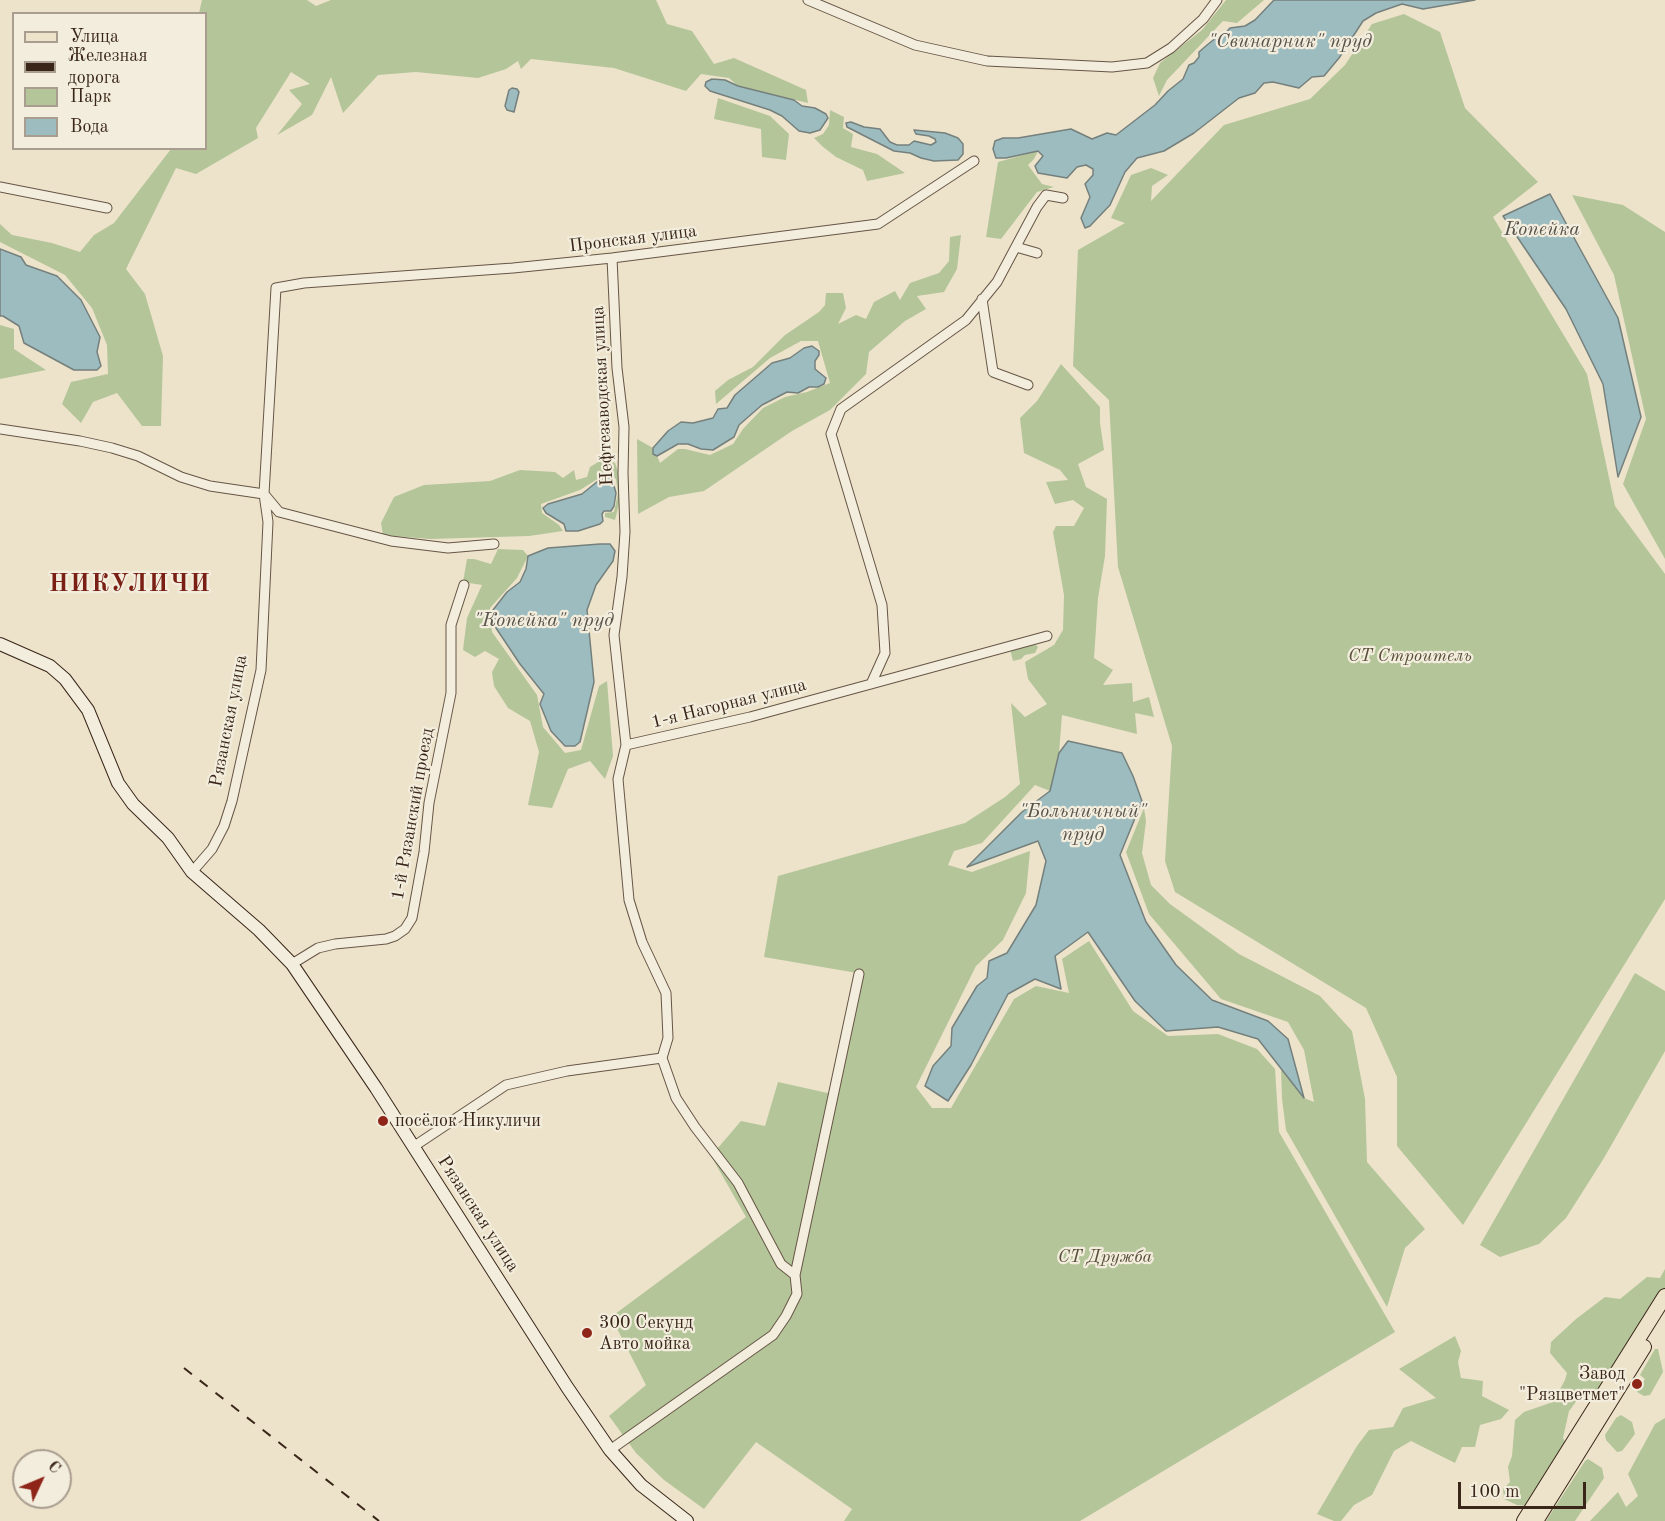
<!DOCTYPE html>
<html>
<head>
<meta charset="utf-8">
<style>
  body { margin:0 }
  #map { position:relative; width:1665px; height:1521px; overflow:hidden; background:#ede3ca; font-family:"Old Standard TT",serif }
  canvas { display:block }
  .legend { position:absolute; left:12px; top:12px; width:195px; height:138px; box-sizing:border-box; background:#f3eddd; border:2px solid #a99d8f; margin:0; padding:8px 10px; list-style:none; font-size:18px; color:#392619 }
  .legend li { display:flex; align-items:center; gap:12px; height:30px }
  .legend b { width:30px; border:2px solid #a99d8f }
  .north { position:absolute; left:12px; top:1449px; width:60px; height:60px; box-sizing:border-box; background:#f3eddd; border:2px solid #a99d8f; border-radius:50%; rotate:46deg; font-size:16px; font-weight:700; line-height:24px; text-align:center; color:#392619 }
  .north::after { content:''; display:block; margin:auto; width:21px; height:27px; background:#8f2418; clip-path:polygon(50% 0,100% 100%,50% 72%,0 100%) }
  .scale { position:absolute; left:1458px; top:1482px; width:128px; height:27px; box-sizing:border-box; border:3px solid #392619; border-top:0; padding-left:8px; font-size:18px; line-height:21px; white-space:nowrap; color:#392619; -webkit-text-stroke:4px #f3eddd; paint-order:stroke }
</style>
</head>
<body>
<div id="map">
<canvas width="1665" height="1521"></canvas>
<ul class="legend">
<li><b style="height:8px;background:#ede3ca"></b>Улица</li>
<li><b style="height:8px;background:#392619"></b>Железная дорога</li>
<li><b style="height:16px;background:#b4c59a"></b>Парк</li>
<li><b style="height:16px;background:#9dbcc0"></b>Вода</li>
</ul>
<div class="north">С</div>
<div class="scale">100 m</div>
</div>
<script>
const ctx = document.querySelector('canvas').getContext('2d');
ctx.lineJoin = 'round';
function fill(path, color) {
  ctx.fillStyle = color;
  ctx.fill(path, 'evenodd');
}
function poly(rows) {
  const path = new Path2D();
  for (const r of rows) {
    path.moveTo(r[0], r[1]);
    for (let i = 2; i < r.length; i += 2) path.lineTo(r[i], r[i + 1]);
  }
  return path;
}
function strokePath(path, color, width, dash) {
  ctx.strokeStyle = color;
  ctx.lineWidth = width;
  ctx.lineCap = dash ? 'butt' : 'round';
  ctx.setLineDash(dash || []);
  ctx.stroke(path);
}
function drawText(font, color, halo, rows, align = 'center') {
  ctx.font = font + ' "Old Standard TT",serif';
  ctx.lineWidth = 4.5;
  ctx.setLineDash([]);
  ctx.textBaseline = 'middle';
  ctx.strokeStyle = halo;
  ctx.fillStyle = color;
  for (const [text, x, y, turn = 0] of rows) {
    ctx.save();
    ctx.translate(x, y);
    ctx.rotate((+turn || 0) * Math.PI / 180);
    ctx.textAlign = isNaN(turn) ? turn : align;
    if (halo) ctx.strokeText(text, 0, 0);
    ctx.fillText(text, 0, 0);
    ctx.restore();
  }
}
fill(poly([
  [202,0,307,0,316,6,331,0,656,0,667,24,692,31,714,64,734,58,806,90,808,103,738,86,729,78,701,74,686,91,614,68,531,59,521,69,518,61,506,69,478,78,416,72,378,75,343,113,331,77,312,115,277,135,302,104,289,90,310,84,291,72,256,128,258,138,196,174,176,168,126,269,145,294,163,356,161,426,142,426,117,393,93,402,81,423,62,404,71,382,108,374,107,345,92,308,65,275,0,242,0,224,12,235,52,243,80,252,94,235,114,223,171,149,206,148,206,14,199,13],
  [1226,0,1264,0,1237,23,1223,21,1167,80,1159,96,1153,78,1160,63,1202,30],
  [1404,14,1440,32,1465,108,1538,182,1493,217,1587,374,1615,506,1665,574,1665,899,1463,1225,1397,1146,1397,1077,1366,1008,1175,892,1165,861,1172,746,1118,567,1109,400,1073,366,1078,250,1125,223,1111,218,1131,175,1151,168,1168,175,1152,186,1151,201,1224,125,1310,99,1345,65,1372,24],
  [718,98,770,116,789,134,786,160,762,157,761,129,714,119],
  [830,110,844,117,843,128,853,134,851,147,877,154,905,173,867,181,863,170,836,157,822,146,814,138,823,134,829,125],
  [1038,151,1034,159,1028,165,1042,184,1054,187,1037,192,1001,239,986,237,998,162],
  [1572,195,1623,205,1665,232,1665,559,1623,484,1646,419,1614,275],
  [961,235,957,269,944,292,917,296,926,309,905,321,869,352,866,374,830,410,792,431,704,491,669,497,638,514,637,439,653,448,653,454,657,456,660,463,678,449,685,449,710,455,733,444,743,429,763,408,785,397,807,392,830,383,818,341,801,341,770,358,716,404,715,391,728,380,753,367,785,335,819,312,825,305,826,293,843,293,846,308,838,324,856,315,866,319,874,302,895,291,900,300,910,283,939,273,949,261,950,237],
  [0,325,14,329,14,349,46,370,0,379],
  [1061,364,1100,407,1100,423,1104,450,1078,464,1086,487,1107,499,1105,556,1098,598,1094,658,1113,670,1103,685,1132,683,1133,702,1149,697,1154,717,1135,713,1137,734,1062,715,1059,753,1050,791,1035,785,982,843,954,851,948,865,972,872,1030,851,1026,893,1003,940,976,966,916,1087,932,1108,951,1108,1014,999,1036,986,1069,993,1062,959,1089,941,1133,1011,1168,1036,1218,1034,1257,1049,1275,1069,1279,1132,1395,1332,1080,1521,844,1521,852,1509,756,1442,704,1509,664,1480,636,1453,609,1416,646,1385,611,1317,746,1217,711,1156,741,1121,765,1126,778,1082,832,1094,857,973,764,957,778,876,965,823,1005,797,1020,784,1011,703,1025,717,1047,704,1028,679,1025,662,1054,645,1063,630,1064,595,1053,532,1056,526,1074,526,1084,508,1073,500,1055,504,1046,482,1068,480,1060,470,1024,453,1020,418,1037,401],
  [603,459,615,463,619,474,621,496,615,520,605,517,605,513,614,512,618,493,616,479,607,473,580,490,541,504,542,513,559,525,563,531,529,536,430,539,383,535,381,523,394,497,424,485,490,481,520,470,555,472,563,478,574,470,576,480,587,477,590,467],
  [498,549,523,550,528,556,517,578,490,608,492,632,537,695,543,727,565,753,581,750,599,686,607,681,613,756,605,779,590,761,568,769,552,808,528,805,539,752,530,721,508,708,494,686,492,672,499,659,485,651,475,657,463,650,467,618,482,585,463,582,467,559,474,559,491,564],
  [1027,645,1036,645,1038,647,1035,653,1025,655,1021,659,1013,661,1010,649],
  [1144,808,1146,821,1142,853,1151,885,1170,904,1239,954,1320,996,1352,1031,1365,1099,1367,1162,1425,1229,1405,1248,1387,1307,1286,1130,1282,1099,1281,1068,1304,1098,1314,1102,1304,1050,1288,1022,1221,999,1149,914,1126,852],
  [1635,973,1665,991,1665,1051,1604,1158,1566,1218,1539,1244,1500,1257,1480,1245],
  [1665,1269,1665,1288,1599,1392,1578,1399,1569,1411,1563,1438,1567,1445,1529,1506,1517,1505,1504,1499,1503,1489,1510,1482,1508,1467,1512,1456,1515,1420,1524,1412,1553,1402,1565,1380,1567,1373,1550,1353,1551,1342,1576,1319,1605,1297,1620,1299,1647,1277,1660,1278],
  [1455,1336,1461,1351,1458,1362,1461,1378,1483,1381,1482,1396,1509,1410,1501,1419,1480,1425,1475,1447,1462,1447,1455,1463,1411,1441,1394,1451,1372,1495,1354,1505,1341,1521,1334,1521,1317,1514,1357,1446,1369,1430,1393,1427,1403,1408,1436,1398,1399,1369],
  [1655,1349,1658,1349,1663,1372,1650,1395,1644,1396,1637,1392,1645,1379,1640,1375],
  [1621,1415,1632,1422,1635,1434,1622,1451,1617,1452,1606,1440,1605,1435,1616,1418],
  [1665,1418,1665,1521,1590,1521,1618,1492,1626,1507,1638,1496,1628,1474,1655,1424],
  [1588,1459,1602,1468,1604,1478,1575,1521,1546,1521,1585,1461]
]), '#b4c59a');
const water = poly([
  [1274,0,1475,0,1423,9,1402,4,1376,13,1363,21,1339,58,1324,76,1312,77,1299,88,1273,82,1264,83,1255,93,1239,98,1194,133,1164,151,1137,158,1125,172,1110,205,1090,226,1085,228,1081,218,1090,197,1085,184,1093,175,1093,169,1086,165,1077,167,1067,178,1038,173,1035,166,1043,156,1038,151,1006,158,996,158,993,149,995,141,1003,138,1018,138,1071,129,1092,139,1107,133,1116,135,1155,105,1168,91,1183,79,1189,65,1194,63,1199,57,1199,52,1207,45,1217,37,1222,37,1230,28,1245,26,1255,20,1274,0],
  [712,79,725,80,738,86,794,100,802,106,815,108,826,114,828,118,820,130,810,133,799,131,782,116,770,110,710,91,705,86,706,82,712,79],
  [512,88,517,89,519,92,514,112,507,110,505,106,509,90,512,88],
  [851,122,864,127,880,129,890,142,897,145,909,145,914,141,931,145,936,142,935,139,929,136,916,134,914,130,945,133,958,138,963,144,963,154,958,160,934,161,921,158,910,153,894,151,847,127,846,123,851,122],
  [1550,194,1618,318,1641,417,1618,477,1603,384,1566,309,1503,216,1550,194],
  [0,249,21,257,26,265,57,276,81,300,100,337,97,352,101,366,97,370,74,370,24,343,19,326,3,316,0,316,0,249],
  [812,346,819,351,819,355,815,361,815,369,826,378,824,384,818,387,809,387,798,393,787,392,762,405,739,425,734,437,713,450,701,449,688,444,678,444,657,456,653,454,653,448,668,431,681,422,693,423,713,418,718,409,727,408,735,395,772,363,790,358,804,348,812,346],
  [608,477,612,479,616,493,614,506,611,511,604,511,602,514,603,521,600,524,578,531,566,531,564,524,546,513,543,508,548,504,582,494,598,481,608,477],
  [600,544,610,544,615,551,613,561,596,585,587,610,594,682,580,742,575,746,565,746,551,731,540,704,544,694,520,664,496,628,493,610,507,592,520,582,526,569,528,556,548,548,600,544],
  [1068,741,1122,753,1133,776,1142,801,1120,855,1146,922,1176,965,1212,1000,1268,1021,1288,1039,1304,1098,1258,1039,1218,1027,1166,1031,1135,1001,1088,932,1055,956,1061,989,1035,979,1008,994,971,1065,948,1101,925,1086,933,1066,951,1046,952,1028,977,986,987,978,989,961,1007,953,1036,905,1046,861,1038,841,967,867,1022,812,1050,791,1059,753,1068,741]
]);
fill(water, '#9dbcc0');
strokePath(water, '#75807d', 1.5);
const street = poly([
  [808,0,915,45,987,61,1112,67,1147,63,1171,48,1203,19,1217,0],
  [0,187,107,208],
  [1016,247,1037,253],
  [612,258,617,368,624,427,623,473,625,532,622,577,614,635,626,745,618,779,629,900,642,942,666,993,668,1038,662,1058,676,1098,695,1127,738,1183,781,1264,795,1275],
  [982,299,993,372,1028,385],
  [0,429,80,441,112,448,138,456,181,477,210,486,264,494],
  [264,494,279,512,391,541,448,548,494,544],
  [871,684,885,653,882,605,831,434,841,409,966,320,997,282,1037,207,1046,195,1063,198],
  [626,745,750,717,1047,636],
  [192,872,212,849,224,826,232,801,261,670,268,522,264,494,276,288,304,283,513,268,612,258,878,224,974,161],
  [292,964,318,948,335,944,386,939,395,936,405,929,412,918,424,852,429,803,451,693,451,625,464,585],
  [413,1147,506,1085,567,1071,662,1058],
  [610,1450,773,1335,786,1316,797,1294,795,1275,859,974]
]);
const secondary = poly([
  [0,644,50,666,65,679,88,710,118,783,133,804,168,838,192,872,259,930,292,964,376,1088,567,1387,610,1450,641,1485,687,1521]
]);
const primary = poly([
  [1524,1521,1665,1296],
  [1536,1521,1644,1347]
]);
strokePath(street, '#665545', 11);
strokePath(secondary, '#392619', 14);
strokePath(primary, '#392619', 16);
strokePath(street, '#f3eddd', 9);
strokePath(secondary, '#f3eddd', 12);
strokePath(primary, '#ede3ca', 14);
strokePath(poly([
  [184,1368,379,1521]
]), '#392619', 2, [10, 10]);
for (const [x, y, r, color] of [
  [383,1121,6,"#8f2418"],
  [587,1333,6,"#8f2418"],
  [1637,1384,6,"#8f2418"]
]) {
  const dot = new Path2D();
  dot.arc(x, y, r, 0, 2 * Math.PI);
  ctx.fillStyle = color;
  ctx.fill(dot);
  strokePath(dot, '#f3eddd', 2);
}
drawText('18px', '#392619', '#f3eddd', [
  ["Пронская улица",633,239,-7],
  ["Нефтезаводская улица",603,396,-93],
  ["1-я Нагорная улица",729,704,-14],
  ["Рязанская улица",229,721,-79],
  ["1-й Рязанский проезд",413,814,-80],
  ["Рязанская улица",478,1214,57]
]);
drawText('italic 18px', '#584e39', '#f3eddd', [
  ["СТ Строитель",1410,656],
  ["СТ Дружба",1105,1257]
]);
drawText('18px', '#392619', '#f3eddd', [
  ["посёлок Никуличи",395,1121],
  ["300 Секунд",599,1323],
  ["Авто мойка",599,1344],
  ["Завод",1625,1374,"right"],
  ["\"Рязцветмет\"",1625,1395,"right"]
], 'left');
drawText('italic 20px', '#57534b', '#f3eddd', [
  ["\"Свинарник\" пруд",1290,42],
  ["Копейка",1542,230],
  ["\"Копейка\" пруд",544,621],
  ["\"Больничный\"",1083,812],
  ["пруд",1083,835]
]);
ctx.letterSpacing = '1.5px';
drawText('bold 24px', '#7a1f14', '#f3eddd', [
  ["НИКУЛИЧИ",130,585]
]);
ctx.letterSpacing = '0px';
</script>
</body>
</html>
